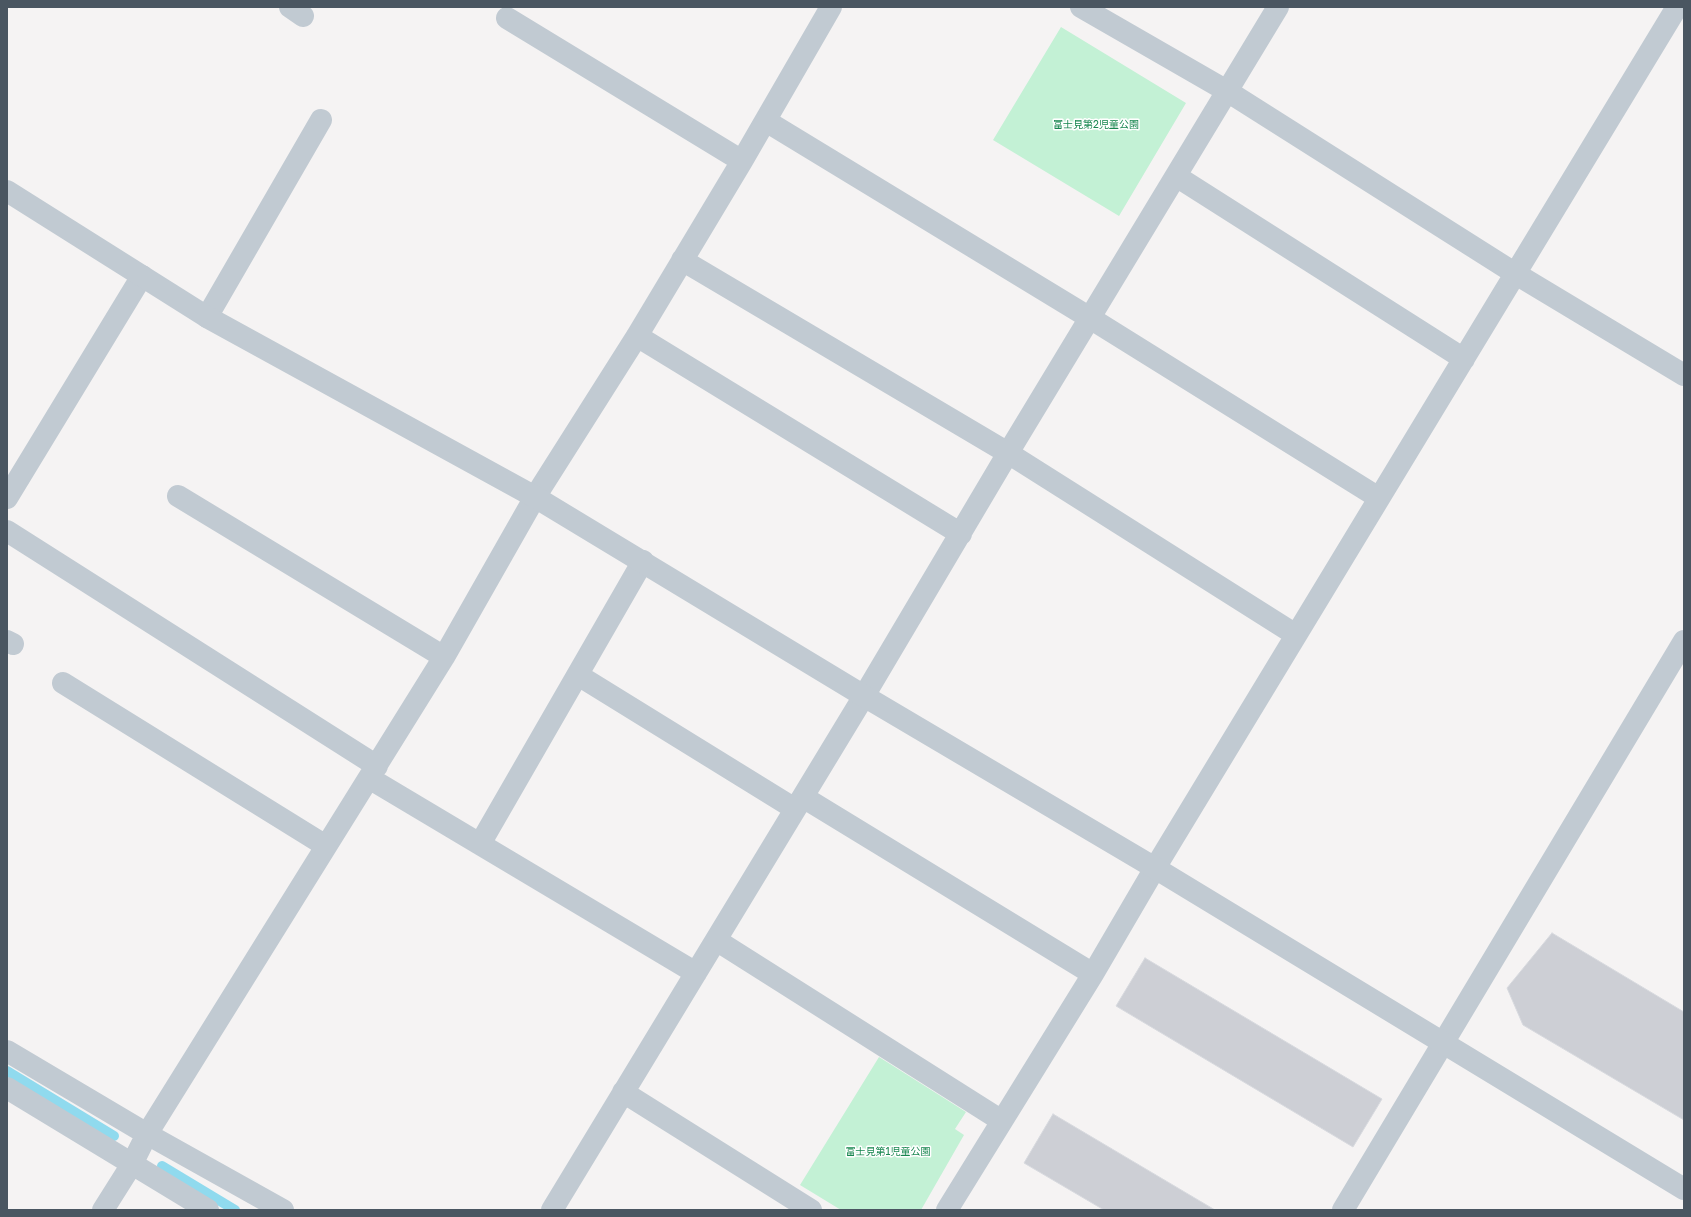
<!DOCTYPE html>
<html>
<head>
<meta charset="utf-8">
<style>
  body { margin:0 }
  #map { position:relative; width:1691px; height:1217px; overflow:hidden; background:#f5f3f3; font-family:"Golos Text",sans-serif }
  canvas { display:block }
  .frame { position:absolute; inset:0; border:8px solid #4a5661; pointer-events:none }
</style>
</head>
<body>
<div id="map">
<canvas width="1691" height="1217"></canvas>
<div class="frame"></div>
</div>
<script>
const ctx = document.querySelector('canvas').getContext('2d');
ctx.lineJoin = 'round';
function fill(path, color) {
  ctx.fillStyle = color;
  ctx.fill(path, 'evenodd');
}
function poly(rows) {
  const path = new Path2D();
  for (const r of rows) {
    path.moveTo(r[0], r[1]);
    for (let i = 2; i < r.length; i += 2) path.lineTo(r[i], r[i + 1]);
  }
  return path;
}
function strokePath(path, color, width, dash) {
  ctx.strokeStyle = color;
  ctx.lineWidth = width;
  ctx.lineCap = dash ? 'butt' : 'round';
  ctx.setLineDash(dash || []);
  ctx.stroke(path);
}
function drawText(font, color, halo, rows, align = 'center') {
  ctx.font = font + ' "Golos Text","Noto Sans JP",sans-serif';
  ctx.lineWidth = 3;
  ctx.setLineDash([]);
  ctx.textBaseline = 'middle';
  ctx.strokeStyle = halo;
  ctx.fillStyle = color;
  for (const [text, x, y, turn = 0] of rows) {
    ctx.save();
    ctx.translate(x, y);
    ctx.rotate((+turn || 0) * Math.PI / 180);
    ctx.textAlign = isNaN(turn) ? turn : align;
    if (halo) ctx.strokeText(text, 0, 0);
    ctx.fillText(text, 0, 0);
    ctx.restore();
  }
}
fill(poly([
  [1061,27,1186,103,1119,216,993,140],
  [879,1057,966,1112,955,1129,964,1135,921,1210,841,1210,800,1185]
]), '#c3f1d5');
strokePath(poly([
  [7,1071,114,1136],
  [162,1166,235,1210]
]), '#90daee', 10);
const building = poly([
  [1552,933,1684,1012,1684,1120,1523,1025,1507,988,1552,933],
  [1145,958,1382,1099,1353,1147,1116,1006,1145,958],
  [1053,1114,1215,1210,1104,1210,1024,1163,1053,1114]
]);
fill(building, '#cdcfd5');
strokePath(building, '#d7d9de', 1);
strokePath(poly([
  [290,7,303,16],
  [1081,7,1227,91,1516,274,1684,375],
  [507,18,742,161],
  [766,121,1090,318,1379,498],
  [1176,176,1464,359],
  [682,260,1008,453,1296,635],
  [207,317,321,120],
  [637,336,961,534],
  [178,496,444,657],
  [7,498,142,276],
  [7,531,377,766],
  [7,641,13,644],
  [578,675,795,809],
  [63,683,326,846],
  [369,778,696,973],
  [803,797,1093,974],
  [480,844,643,561],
  [716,940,1002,1121],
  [7,1051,147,1134,283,1210],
  [7,1088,208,1210],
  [623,1092,811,1210],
  [103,1210,132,1164,147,1134,444,657,535,497,637,336,742,161,831,7],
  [552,1210,864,696,1008,453,1278,7],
  [947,1210,1093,974,1155,868,1677,7],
  [1343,1210,1684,641]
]), '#c1cad2', 22);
strokePath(poly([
  [7,191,207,317,535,497,864,696,1155,868,1684,1189]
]), '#c1cad2', 22);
drawText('10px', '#17864f', '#fff', [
  ["富士見第2児童公園",1096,125],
  ["富士見第1児童公園",888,1152]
]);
</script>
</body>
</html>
